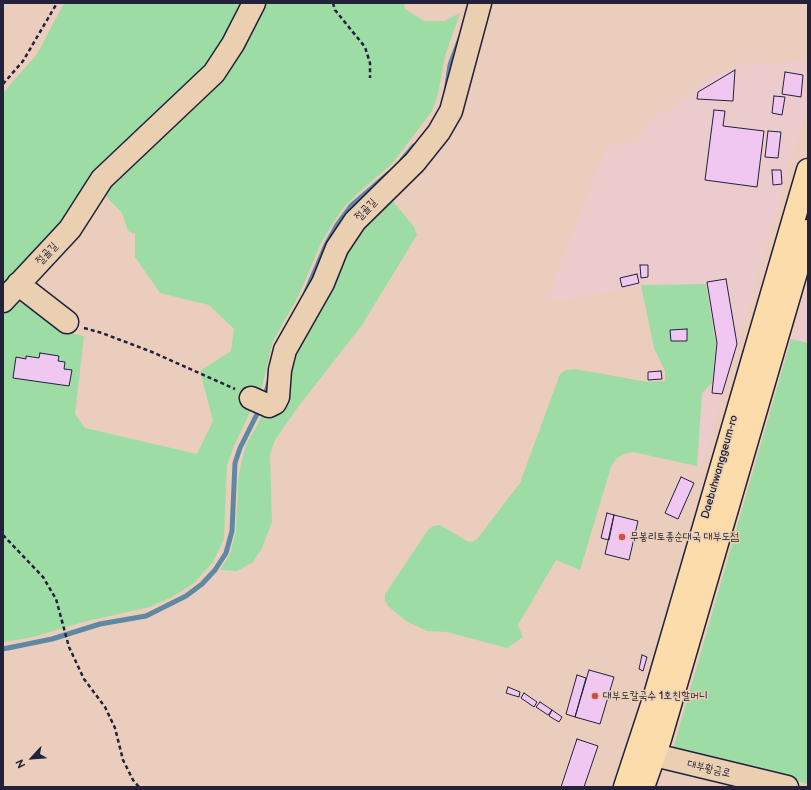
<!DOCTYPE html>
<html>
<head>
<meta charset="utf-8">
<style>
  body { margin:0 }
  #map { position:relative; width:811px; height:790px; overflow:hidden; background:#ebcdbe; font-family:"Balsamiq Sans",sans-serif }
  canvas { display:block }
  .frame { position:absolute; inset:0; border:4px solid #22223b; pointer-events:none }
  .north { position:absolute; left:12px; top:738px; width:40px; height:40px; -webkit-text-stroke:3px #eacfb1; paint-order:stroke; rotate:244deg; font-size:11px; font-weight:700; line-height:16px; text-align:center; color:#22223b }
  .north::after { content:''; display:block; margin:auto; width:14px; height:18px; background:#22223b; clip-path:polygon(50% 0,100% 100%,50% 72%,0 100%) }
</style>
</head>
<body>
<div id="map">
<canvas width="811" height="790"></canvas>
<div class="frame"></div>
<div class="north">N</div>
</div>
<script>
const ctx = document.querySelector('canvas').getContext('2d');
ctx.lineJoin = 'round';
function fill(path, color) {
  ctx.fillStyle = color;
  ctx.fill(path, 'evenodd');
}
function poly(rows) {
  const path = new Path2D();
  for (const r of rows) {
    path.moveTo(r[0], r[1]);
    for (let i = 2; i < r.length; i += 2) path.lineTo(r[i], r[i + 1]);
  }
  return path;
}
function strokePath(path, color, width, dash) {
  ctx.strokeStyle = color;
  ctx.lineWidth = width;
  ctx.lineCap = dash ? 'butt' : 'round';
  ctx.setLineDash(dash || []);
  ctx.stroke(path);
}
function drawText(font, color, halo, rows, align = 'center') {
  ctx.font = font + ' "Balsamiq Sans","Poor Story",sans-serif';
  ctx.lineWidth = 3;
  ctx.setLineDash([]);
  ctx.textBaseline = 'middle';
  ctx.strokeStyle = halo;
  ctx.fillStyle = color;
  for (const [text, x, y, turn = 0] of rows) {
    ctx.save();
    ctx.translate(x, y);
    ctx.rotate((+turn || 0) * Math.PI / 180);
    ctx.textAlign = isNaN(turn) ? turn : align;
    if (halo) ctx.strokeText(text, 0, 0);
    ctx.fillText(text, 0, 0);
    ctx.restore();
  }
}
fill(poly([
  [808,58,808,103,702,467,697,466,706,284,641,285,565,301,547,299,606,147,636,141,652,118,669,110,689,95,705,79,750,61,775,66],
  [808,282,808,343,791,339]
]), '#eccbcd');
fill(poly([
  [64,3,249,3,214,64,75,204,3,294,3,93,37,54],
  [260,3,404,3,405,9,424,21,444,21,460,13,445,56,438,94,432,111,392,164,359,192,344,207,333,223,321,243,298,297,273,341,262,387,234,446,227,465,224,539,213,562,193,584,172,597,150,607,83,622,33,637,3,642,3,312,14,298,63,331,84,336,75,414,85,428,197,454,213,421,200,371,231,351,234,329,209,305,160,293,135,257,135,234,128,231,122,213,100,190],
  [389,196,414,227,417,235,362,325,298,407,275,440,270,454,272,522,262,548,253,562,237,571,220,570,230,554,236,531,238,481,241,463,246,445,263,414,341,253],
  [706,284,716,344,712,383,702,393,697,466,633,452,624,454,616,459,611,467,580,570,556,560,518,625,523,637,507,648,447,632,427,631,406,621,388,606,385,601,385,594,428,530,433,526,440,525,467,541,472,542,477,539,520,483,560,374,566,370,575,369,647,382,665,381,665,371,654,348,641,285],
  [791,339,808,343,808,784,673,749]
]), '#9ddca5');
strokePath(poly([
  [446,92,450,65,461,36],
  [402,160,414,146],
  [306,292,326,245,337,225,351,206,388,174],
  [264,399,269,382],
  [3,649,52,639,100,624,146,616,186,596,202,584,215,570,226,553,232,531,235,463,240,448,260,408]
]), '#5f89a3', 5);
const building = poly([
  [735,70,733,101,697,99,698,92,735,70],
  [785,72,803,75,801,97,782,94,785,72],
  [774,96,785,97,782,115,772,113,774,96],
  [714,110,725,111,723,126,764,131,757,187,705,180,714,110],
  [768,131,781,132,778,158,765,157,768,131],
  [772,170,781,170,782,184,773,185,772,170],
  [640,265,648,265,648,277,641,278,640,265],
  [637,274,639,283,622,287,620,278,637,274],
  [726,279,737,344,722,394,712,393,717,343,707,282,726,279],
  [687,329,687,341,671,341,670,330,687,329],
  [40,353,59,356,58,361,65,362,64,369,72,370,69,386,13,378,16,357,26,359,26,356,39,358,40,353],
  [661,371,662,379,648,380,648,372,661,371],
  [681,477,694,483,678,519,665,513,681,477],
  [607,513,614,515,609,540,601,538,607,513],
  [614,515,638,521,629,560,605,554,614,515],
  [642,655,647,657,643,671,639,669,642,655],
  [589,670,614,677,600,724,575,717,589,670],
  [577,675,586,678,575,717,566,714,577,675],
  [508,687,520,692,519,697,506,693,508,687],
  [524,693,537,702,534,707,521,698,524,693],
  [540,702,552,710,548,715,536,707,540,702],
  [552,710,562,717,559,722,549,716,552,710],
  [577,739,598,746,584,787,561,787,577,739]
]);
fill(building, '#efc7f0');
strokePath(building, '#22223b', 1);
const minor = poly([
  [18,284,67,322],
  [3,301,70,229,102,179,214,73,233,44,254,3],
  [251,398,269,406,275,403,278,397,280,370,285,350,323,283,337,248,355,221,415,162,439,132,451,111,480,3],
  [638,751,787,787]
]);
const major = poly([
  [625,787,653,702,808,170],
  [643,787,660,739,808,231]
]);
strokePath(minor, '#22223b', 25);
strokePath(major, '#22223b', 25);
strokePath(poly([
  [333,3,335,10,365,47,370,63,370,78],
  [3,84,23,61,57,3],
  [84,328,102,333,152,352,235,389],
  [3,535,43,577,56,599,69,647,84,679,105,707,115,728,123,760,133,780,139,787]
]), '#22223b', 2.5, [4, 3]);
strokePath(minor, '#eacfb1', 22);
strokePath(major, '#fcdcab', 22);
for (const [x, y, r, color] of [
  [622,537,4,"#d1495b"],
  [595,696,4,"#d1495b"]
]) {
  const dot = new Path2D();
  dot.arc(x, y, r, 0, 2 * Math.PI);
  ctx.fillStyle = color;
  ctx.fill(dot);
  strokePath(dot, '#eacfb1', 1.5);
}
drawText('11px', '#22223b', '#eacfb1', [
  ["절골길",366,210,-47],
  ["절골길",47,254,-47],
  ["Daebuhwanggeum-ro",720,467,-74],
  ["대부황금로",709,769,13]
]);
drawText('11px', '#22223b', '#eacfb1', [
  ["무봉리토종순대국 대부도점",630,537],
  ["대부도칼국수 1호친할머니",603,696]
], 'left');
</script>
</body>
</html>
